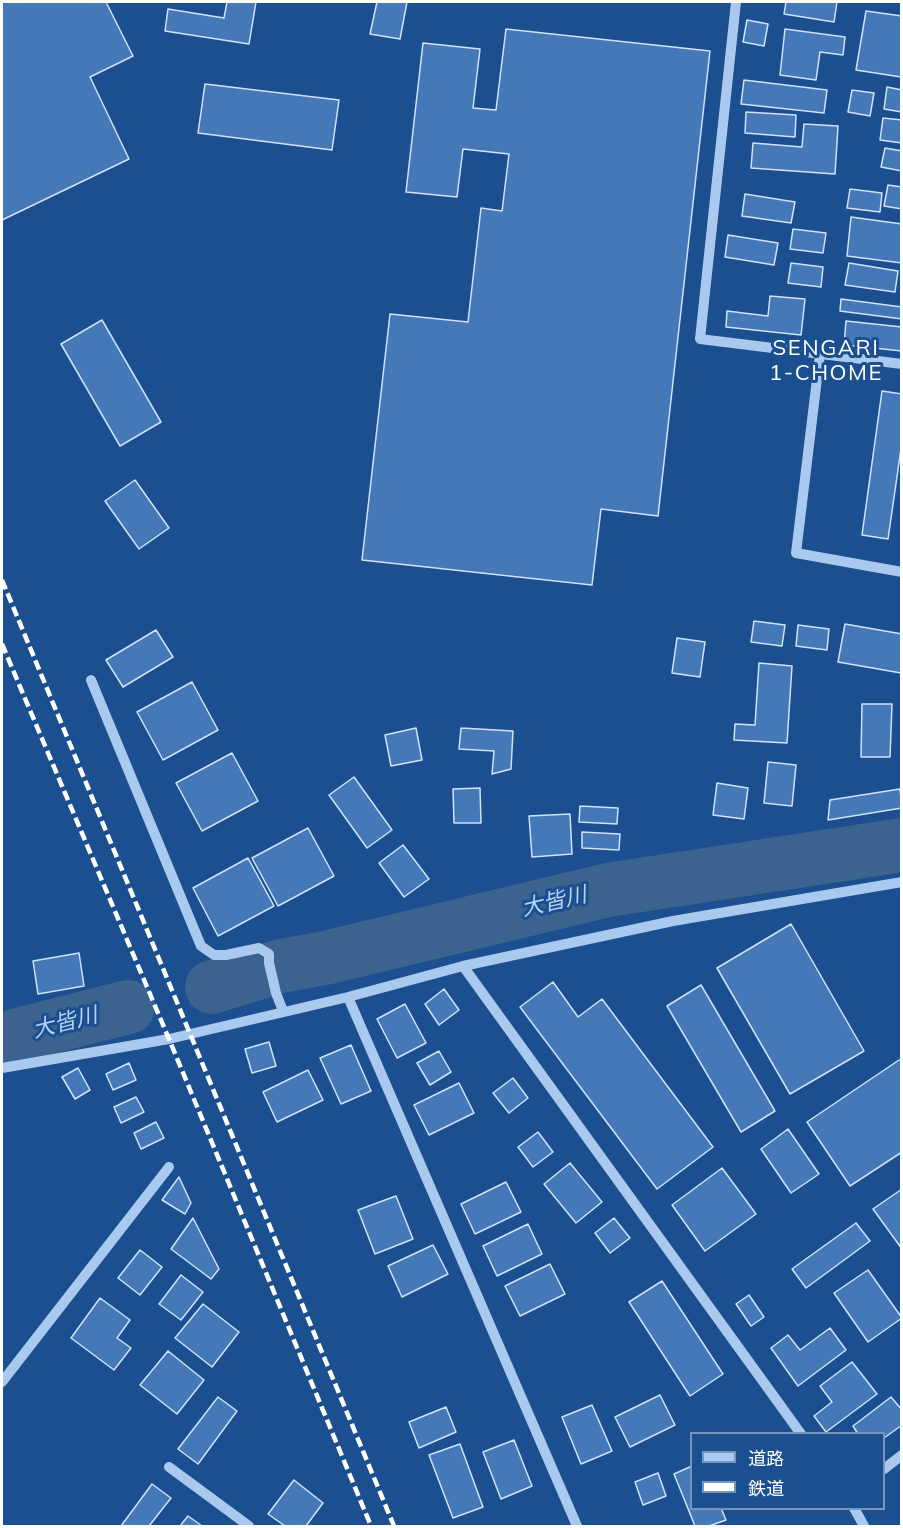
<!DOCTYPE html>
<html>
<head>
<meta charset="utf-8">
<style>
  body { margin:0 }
  #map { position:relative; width:903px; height:1528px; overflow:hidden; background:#1b4f8f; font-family:Mulish,"Noto Sans JP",sans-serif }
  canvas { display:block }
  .frame { position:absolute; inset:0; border:3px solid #fff; pointer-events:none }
  .legend { position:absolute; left:690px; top:1432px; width:195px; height:78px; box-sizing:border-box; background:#1b4f8f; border:2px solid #7695bc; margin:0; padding:8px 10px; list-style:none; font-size:18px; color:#fff }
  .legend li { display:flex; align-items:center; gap:12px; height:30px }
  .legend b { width:30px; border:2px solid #7695bc }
</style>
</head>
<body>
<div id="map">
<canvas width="903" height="1528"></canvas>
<div class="frame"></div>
<ul class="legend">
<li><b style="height:8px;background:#a9c9ee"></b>道路</li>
<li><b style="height:8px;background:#fff"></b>鉄道</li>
</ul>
</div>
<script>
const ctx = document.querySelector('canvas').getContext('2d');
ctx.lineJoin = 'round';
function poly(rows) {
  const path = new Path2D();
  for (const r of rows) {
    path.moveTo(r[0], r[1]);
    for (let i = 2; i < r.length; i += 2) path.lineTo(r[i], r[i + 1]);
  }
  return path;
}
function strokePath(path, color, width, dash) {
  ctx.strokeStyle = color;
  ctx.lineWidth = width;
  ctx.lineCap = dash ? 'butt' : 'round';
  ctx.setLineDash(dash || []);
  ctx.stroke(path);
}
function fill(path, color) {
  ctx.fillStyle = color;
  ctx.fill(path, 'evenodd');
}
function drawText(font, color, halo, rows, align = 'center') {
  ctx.font = font + ' Mulish,"Noto Sans JP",sans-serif';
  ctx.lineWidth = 6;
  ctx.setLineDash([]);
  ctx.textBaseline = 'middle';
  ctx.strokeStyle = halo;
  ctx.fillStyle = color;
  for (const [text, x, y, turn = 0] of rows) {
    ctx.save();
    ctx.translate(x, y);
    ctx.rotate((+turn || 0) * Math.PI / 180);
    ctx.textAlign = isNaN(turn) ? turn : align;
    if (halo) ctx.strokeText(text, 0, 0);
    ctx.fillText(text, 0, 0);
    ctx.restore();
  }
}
strokePath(poly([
  [212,987,281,966,325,958,608,890,902,845],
  [2,1039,128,1007]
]), '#3c6290', 54);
const building = poly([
  [2,2,106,2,133,56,90,77,129,159,2,220,2,2],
  [227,2,256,2,249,44,165,31,168,9,224,18,227,2],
  [377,2,407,2,400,39,370,34,377,2],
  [786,2,837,2,834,22,784,14,786,2],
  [866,11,902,16,901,77,856,70,866,11],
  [747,20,768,24,764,46,743,42,747,20],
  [506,29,710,51,658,516,601,509,592,585,362,560,390,314,468,322,481,208,502,211,509,154,463,149,457,197,406,192,423,43,480,49,473,108,496,110,506,29],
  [785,29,845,37,843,55,820,52,816,80,780,75,785,29],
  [744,80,827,90,824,113,741,104,744,80],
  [205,84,339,100,332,150,198,133,205,84],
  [887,87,902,90,902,112,884,109,887,87],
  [852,90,874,93,870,116,848,112,852,90],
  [746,112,796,115,795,137,745,133,746,112],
  [883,118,902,120,902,143,880,140,883,118],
  [804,124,838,126,835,174,751,168,753,143,802,147,804,124],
  [885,148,902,151,902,171,881,167,885,148],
  [888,185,902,187,902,209,884,206,888,185],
  [850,189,882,193,880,212,847,208,850,189],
  [745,194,795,202,791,223,742,216,745,194],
  [851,217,902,224,902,263,847,256,851,217],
  [793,229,826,233,823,253,790,249,793,229],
  [728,235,778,243,774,265,725,257,728,235],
  [791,263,823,267,821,287,788,283,791,263],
  [849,263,898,271,895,292,845,285,849,263],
  [770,296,805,299,801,335,726,327,727,311,768,316,770,296],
  [841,299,902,307,902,319,840,311,841,299],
  [102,320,161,422,120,446,61,344,102,320],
  [846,321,902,327,902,351,844,345,846,321],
  [882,391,902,394,902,442,888,539,862,535,882,391],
  [135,480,169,528,139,549,105,501,135,480],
  [754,621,785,625,782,646,751,642,754,621],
  [845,624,902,634,901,673,838,662,845,624],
  [798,625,829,629,827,650,796,646,798,625],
  [156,630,173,657,123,687,106,660,156,630],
  [677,638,705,642,700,677,672,673,677,638],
  [759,663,792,666,787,743,734,740,735,724,755,725,759,663],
  [192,682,218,730,163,760,137,712,192,682],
  [862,704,892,704,890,757,861,757,862,704],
  [416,728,422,760,391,766,385,735,416,728],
  [461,728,513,731,511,769,492,774,494,751,459,749,461,728],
  [232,753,258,801,202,831,176,783,232,753],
  [768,762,796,765,792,806,764,803,768,762],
  [354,777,392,830,367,848,329,795,354,777],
  [717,783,748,788,744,819,713,815,717,783],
  [480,788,481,823,454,823,453,789,480,788],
  [900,789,902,808,828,820,830,800,900,789],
  [580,806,618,808,617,824,579,822,580,806],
  [570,814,572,854,532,857,529,816,570,814],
  [308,828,334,876,278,906,252,858,308,828],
  [582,832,620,834,619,850,582,848,582,832],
  [403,845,429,879,404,897,379,863,403,845],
  [248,858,274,906,218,936,193,888,248,858],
  [791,924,864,1051,790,1094,717,968,791,924],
  [79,953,84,986,38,994,33,961,79,953],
  [553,982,578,1017,602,999,713,1147,657,1189,520,1007,553,982],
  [701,985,775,1111,741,1132,667,1006,701,985],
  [444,989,459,1010,439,1025,425,1004,444,989],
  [405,1004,426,1043,397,1058,377,1019,405,1004],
  [269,1042,276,1066,252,1073,245,1049,269,1042],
  [351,1045,371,1091,341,1104,320,1058,351,1045],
  [439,1051,451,1072,430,1085,417,1063,439,1051],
  [902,1058,902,1152,850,1186,807,1122,902,1058],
  [129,1063,136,1080,113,1090,106,1074,129,1063],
  [78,1068,90,1090,75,1099,62,1077,78,1068],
  [308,1070,323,1100,277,1122,263,1092,308,1070],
  [513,1078,528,1098,509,1113,493,1093,513,1078],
  [459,1083,474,1113,429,1135,414,1105,459,1083],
  [136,1097,144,1112,121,1123,114,1107,136,1097],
  [156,1122,164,1138,141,1149,134,1133,156,1122],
  [788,1129,819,1174,791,1193,761,1149,788,1129],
  [538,1132,553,1152,533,1167,518,1147,538,1132],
  [570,1163,602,1202,576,1223,544,1184,570,1163],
  [722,1168,756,1214,705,1251,672,1205,722,1168],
  [179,1177,191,1203,185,1214,162,1200,179,1177],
  [506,1182,521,1212,475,1234,461,1204,506,1182],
  [902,1189,902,1249,873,1209,902,1189],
  [396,1196,413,1239,375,1254,358,1210,396,1196],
  [193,1218,219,1269,211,1279,171,1249,193,1218],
  [614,1218,630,1238,610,1253,595,1233,614,1218],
  [856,1223,870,1241,806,1288,792,1269,856,1223],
  [528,1224,542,1254,497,1276,483,1246,528,1224],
  [433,1245,448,1274,402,1297,388,1266,433,1245],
  [140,1250,162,1267,140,1295,118,1278,140,1250],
  [550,1264,565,1294,520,1316,505,1286,550,1264],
  [868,1270,902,1318,868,1342,834,1293,868,1270],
  [181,1275,203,1292,181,1320,159,1304,181,1275],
  [662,1281,723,1374,690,1396,629,1302,662,1281],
  [749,1295,764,1317,751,1326,736,1304,749,1295],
  [100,1298,130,1320,117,1338,131,1348,114,1370,71,1338,100,1298],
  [203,1304,239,1332,212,1367,175,1338,203,1304],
  [830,1328,846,1350,798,1386,771,1348,788,1335,800,1350,830,1328],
  [168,1351,204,1380,177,1414,140,1385,168,1351],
  [852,1362,877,1394,826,1432,814,1416,832,1402,820,1386,852,1362],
  [660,1395,675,1425,630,1447,615,1417,660,1395],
  [218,1397,237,1411,198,1464,178,1449,218,1397],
  [891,1397,902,1410,902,1425,884,1438,884,1434,858,1434,853,1426,891,1397],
  [592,1405,612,1451,581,1464,562,1417,592,1405],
  [446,1407,456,1432,419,1448,409,1422,446,1407],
  [514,1440,532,1486,501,1499,483,1452,514,1440],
  [460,1444,483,1507,453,1518,429,1455,460,1444],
  [692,1466,692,1508,721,1508,726,1520,709,1526,695,1526,674,1474,692,1466],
  [658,1473,666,1496,643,1505,635,1482,658,1473],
  [294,1480,323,1503,306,1526,285,1526,268,1514,294,1480],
  [152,1484,171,1498,149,1526,121,1526,152,1484],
  [188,1516,202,1526,180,1526,188,1516]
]);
fill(building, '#4478b7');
strokePath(building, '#cfe3fa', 1.5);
strokePath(poly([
  [736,2,700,339,902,364],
  [820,354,796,553,902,572],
  [91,680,201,946,214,955,226,955,259,948,269,954,269,963,276,993,283,1011],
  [463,966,801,1434],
  [348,997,577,1526],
  [2,1068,169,1039,348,997,463,966,673,921,902,882],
  [2,1382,169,1167],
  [169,1467,249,1526],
  [884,1469,902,1455],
  [854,1508,864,1526]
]), '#a9c9ee', 10);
strokePath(poly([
  [2,580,394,1526],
  [2,644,169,1039,371,1526]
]), '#fff', 4.5, [10, 4.5]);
ctx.letterSpacing = '1.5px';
drawText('22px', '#fff', '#1b4f8f', [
  ["SENGARI",826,348],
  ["1-CHOME",826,373]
]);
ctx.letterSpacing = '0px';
drawText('italic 22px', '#b5d3f5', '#1b4f8f', [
  ["大皆川",554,902,-13],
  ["大皆川",65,1023,-14]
]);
</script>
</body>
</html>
